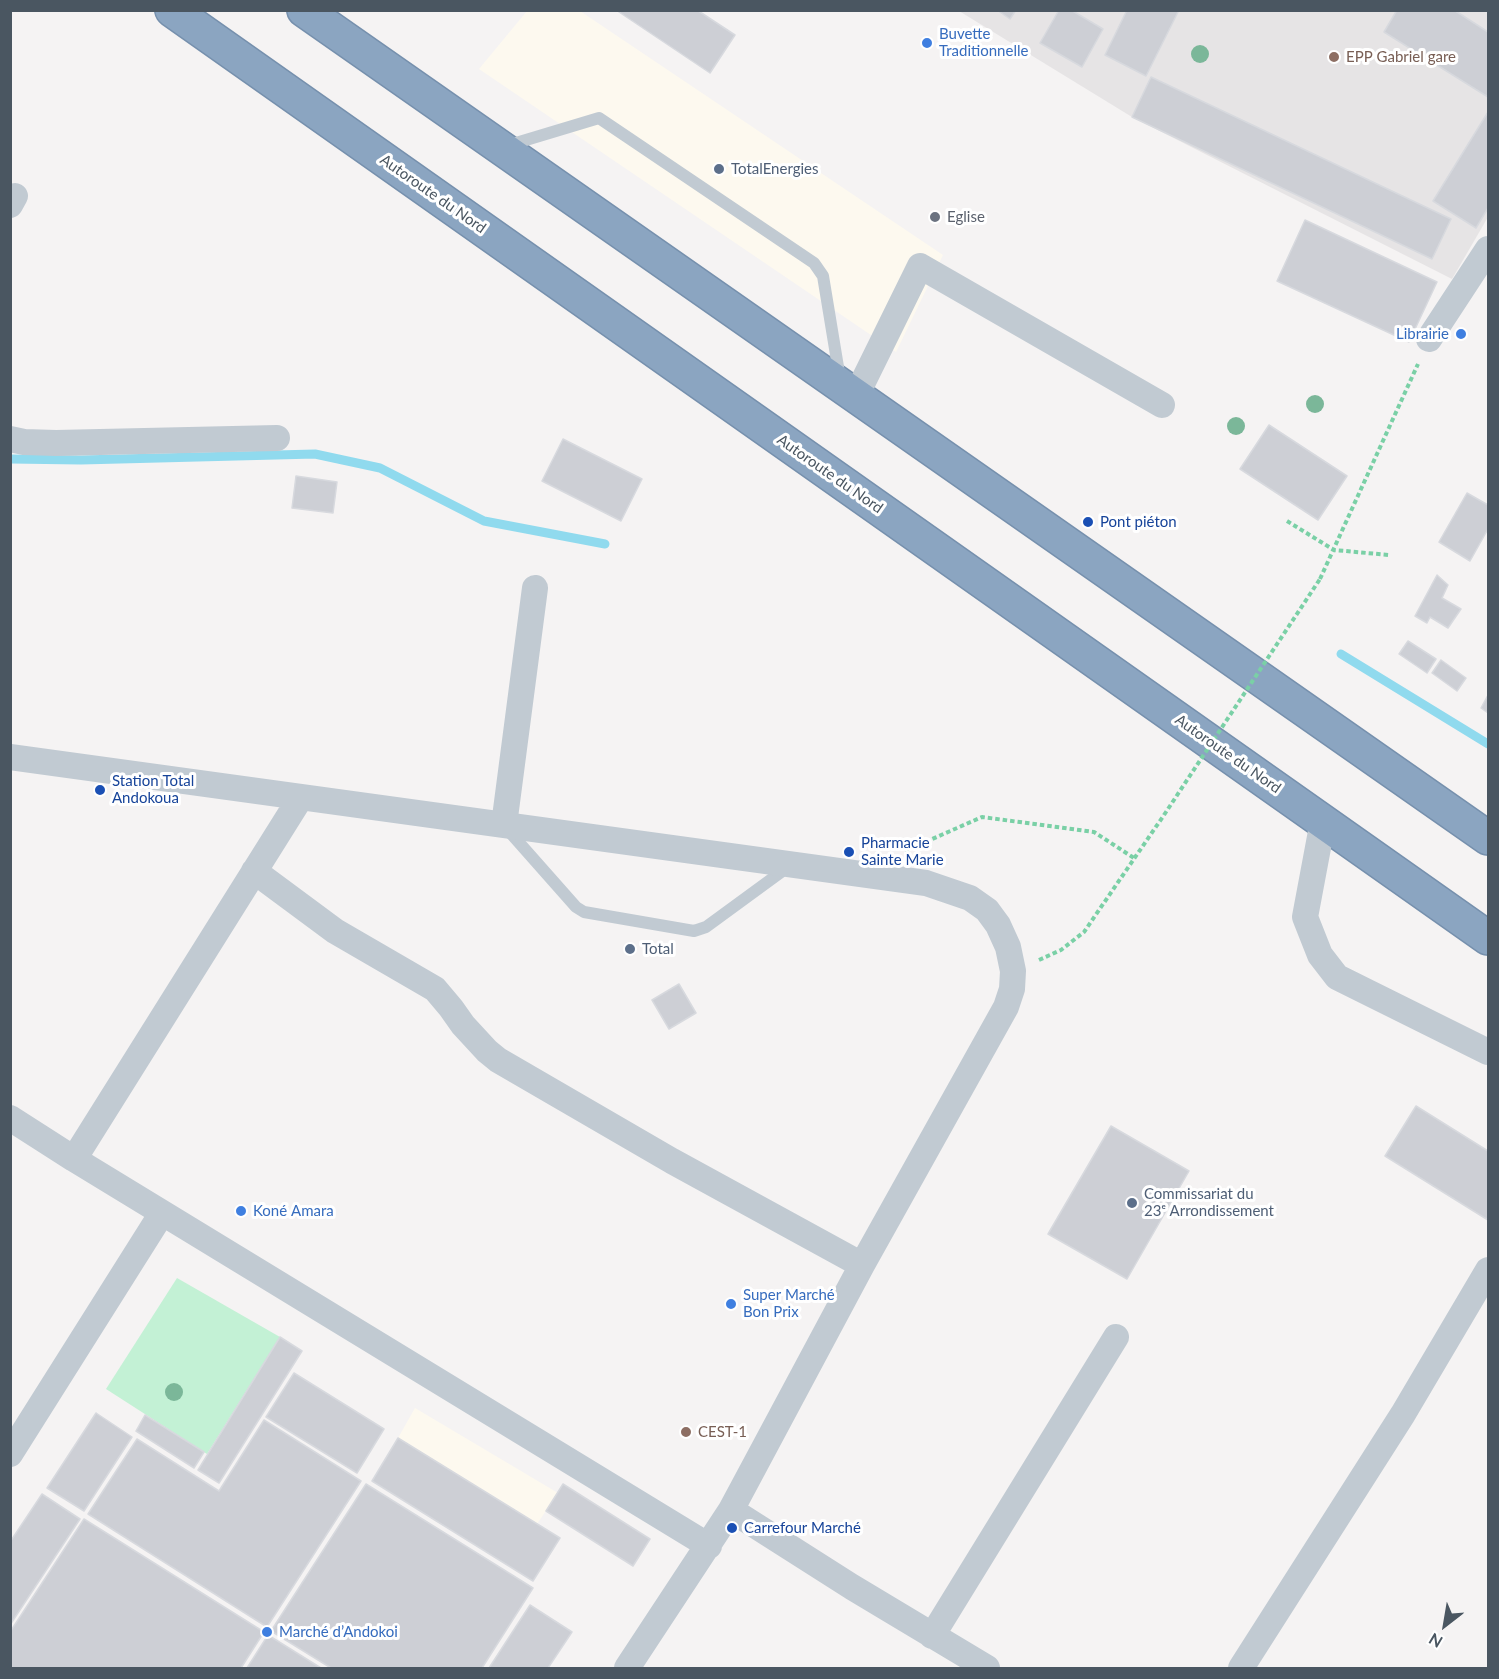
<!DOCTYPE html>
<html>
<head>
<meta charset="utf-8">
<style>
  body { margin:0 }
  #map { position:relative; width:1499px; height:1679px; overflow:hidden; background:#f5f3f3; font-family:Lato,sans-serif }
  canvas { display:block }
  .frame { position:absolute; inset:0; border:12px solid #4a5661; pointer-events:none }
  .north { position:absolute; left:1415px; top:1595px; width:60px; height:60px; -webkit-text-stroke:4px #fff; paint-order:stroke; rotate:211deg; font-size:16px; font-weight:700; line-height:24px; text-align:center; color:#4a5661 }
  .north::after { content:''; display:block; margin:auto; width:21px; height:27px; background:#4a5661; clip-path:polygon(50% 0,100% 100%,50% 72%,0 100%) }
</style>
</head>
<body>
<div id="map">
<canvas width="1499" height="1679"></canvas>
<div class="frame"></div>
<div class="north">N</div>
</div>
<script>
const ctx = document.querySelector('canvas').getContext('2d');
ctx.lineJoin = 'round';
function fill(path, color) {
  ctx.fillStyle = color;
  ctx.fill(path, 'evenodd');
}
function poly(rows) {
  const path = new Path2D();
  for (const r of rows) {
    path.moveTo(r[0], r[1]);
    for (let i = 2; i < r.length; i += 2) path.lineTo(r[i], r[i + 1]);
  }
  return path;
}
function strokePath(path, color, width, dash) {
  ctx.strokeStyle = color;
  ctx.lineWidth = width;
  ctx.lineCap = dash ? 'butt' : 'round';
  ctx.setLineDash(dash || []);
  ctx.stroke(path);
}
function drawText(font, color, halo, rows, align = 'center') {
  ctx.font = font + ' Lato,sans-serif';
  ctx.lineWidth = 6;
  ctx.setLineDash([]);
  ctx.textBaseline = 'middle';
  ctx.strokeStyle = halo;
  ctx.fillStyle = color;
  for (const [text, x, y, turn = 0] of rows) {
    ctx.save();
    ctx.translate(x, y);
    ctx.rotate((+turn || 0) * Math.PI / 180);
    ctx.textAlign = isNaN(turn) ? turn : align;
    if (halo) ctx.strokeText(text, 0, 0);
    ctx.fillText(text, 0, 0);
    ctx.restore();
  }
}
fill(poly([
  [527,11,580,11,943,255,896,352,479,69],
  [415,1408,558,1493,537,1524,398,1438]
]), '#fdf9ef');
fill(poly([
  [959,11,1488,11,1488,217,1452,279,1132,117]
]), '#e6e4e5');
fill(poly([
  [177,1278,280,1337,207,1454,106,1389]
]), '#c3f1d5');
strokePath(poly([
  [10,459,81,460,315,454,380,468,484,521,605,544],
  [1341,654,1488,744]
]), '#90daee', 9);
const building = poly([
  [616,10,697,10,735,35,710,73,616,10],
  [997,10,1016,10,1010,19,997,10],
  [1059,10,1071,10,1103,29,1082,67,1040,43,1059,10],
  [1127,10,1179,10,1146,76,1105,55,1127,10],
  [1397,10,1454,10,1488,32,1488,97,1384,32,1397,10],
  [1151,77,1451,219,1432,259,1132,117,1151,77],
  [1488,112,1488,208,1476,228,1433,201,1488,112],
  [1305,220,1437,282,1409,342,1277,281,1305,220],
  [1269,425,1347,476,1318,520,1240,469,1269,425],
  [563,439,642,479,621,521,542,481,563,439],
  [296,476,337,482,333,513,292,508,296,476],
  [1467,493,1488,505,1488,529,1470,561,1439,542,1467,493],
  [1437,575,1448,585,1442,598,1461,609,1448,628,1430,617,1427,623,1415,616,1437,575],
  [1408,641,1436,659,1427,673,1399,654,1408,641],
  [1441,660,1466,678,1457,691,1432,673,1441,660],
  [1488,695,1488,713,1481,708,1488,695],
  [679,984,696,1013,669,1029,652,1000,679,984],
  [1416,1106,1488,1151,1488,1220,1385,1156,1416,1106],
  [1111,1126,1189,1171,1127,1279,1048,1234,1111,1126],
  [280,1337,302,1351,219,1483,198,1470,280,1337],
  [294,1373,384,1429,357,1473,266,1417,294,1373],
  [96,1413,132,1437,84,1511,47,1488,96,1413],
  [145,1415,204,1452,194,1468,136,1431,145,1415],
  [264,1420,361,1481,267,1627,88,1514,137,1439,219,1491,264,1420],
  [398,1438,560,1538,533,1581,372,1481,398,1438],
  [366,1484,533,1588,482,1668,331,1668,271,1631,366,1484],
  [563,1484,650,1539,633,1566,546,1511,563,1484],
  [42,1494,80,1519,10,1625,10,1542,42,1494],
  [84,1519,264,1632,241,1668,10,1668,10,1632,84,1519],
  [530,1605,572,1632,548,1668,489,1668,530,1605],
  [268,1635,321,1668,247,1668,268,1635]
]);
fill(building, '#cdcfd5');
strokePath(building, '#d7d9de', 1.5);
const motorway = poly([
  [172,10,1488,938],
  [304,10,1488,838]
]);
strokePath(motorway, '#7690ad', 36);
strokePath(poly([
  [1287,521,1334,550,1389,555],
  [1320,579,1418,364],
  [905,851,982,817,1094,832,1134,858],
  [1039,960,1061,950,1084,932,1164,815]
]), '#7ad0a6', 4, [4.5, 3]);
strokePath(poly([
  [506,146,599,118,814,263,823,276,840,379],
  [507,829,576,907,584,912,694,931,706,927,788,867]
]), '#c1cad2', 12);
strokePath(poly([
  [10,205,15,196],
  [1429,339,1488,249],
  [856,396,920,266,1162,405],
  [10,439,24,442,56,443,277,438],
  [10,757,926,883,970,898,987,910,998,925,1008,947,1013,971,1012,989,1006,1007,862,1265,731,1510,627,1668],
  [1323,821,1305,917,1320,955,1337,977,1488,1052],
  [504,825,535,588],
  [254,871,335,931,435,989,451,1008,463,1025,487,1051,498,1060,672,1161,862,1265],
  [10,1118,74,1159,709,1546],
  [74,1159,301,797],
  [10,1454,162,1213],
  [731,1510,852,1587,987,1668],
  [932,1636,1116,1337],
  [1241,1668,1403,1414,1488,1270]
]), '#c1cad2', 26);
strokePath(motorway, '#8ba5c1', 33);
strokePath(poly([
  [1164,815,1320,579]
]), '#7ad0a6', 4, [4.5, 3]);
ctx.fillStyle = '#7bb799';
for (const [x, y] of [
  [1200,54],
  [1315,404],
  [1236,426],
  [174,1392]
]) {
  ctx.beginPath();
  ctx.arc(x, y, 9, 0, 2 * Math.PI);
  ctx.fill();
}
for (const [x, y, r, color] of [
  [927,43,6,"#3f7fe0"],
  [1334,57,6,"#8d6e63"],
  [719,169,6,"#5c6f8a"],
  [935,217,6,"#6b7280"],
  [1461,334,6,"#3f7fe0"],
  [1088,522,6,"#1a4fb4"],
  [100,790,6,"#1a4fb4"],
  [849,852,6,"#1a4fb4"],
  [630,949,6,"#5c6f8a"],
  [1132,1203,6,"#5c6f8a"],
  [241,1211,6,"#3f7fe0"],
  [731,1304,6,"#3f7fe0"],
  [686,1432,6,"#8d6e63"],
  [732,1528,6,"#1a4fb4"],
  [267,1632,6,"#3f7fe0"]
]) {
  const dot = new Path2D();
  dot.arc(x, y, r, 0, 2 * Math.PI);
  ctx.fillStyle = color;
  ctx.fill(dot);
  strokePath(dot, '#fff', 2);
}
drawText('15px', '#366cbe', '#fff', [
  ["Buvette",939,34],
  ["Traditionnelle",939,51],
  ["Librairie",1449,334,"right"],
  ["Koné Amara",253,1211],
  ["Super Marché",743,1295],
  ["Bon Prix",743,1312],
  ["Marché d’Andokoi",279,1632]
], 'left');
drawText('15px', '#785e54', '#fff', [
  ["EPP Gabriel gare",1346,57],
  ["CEST-1",698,1432]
], 'left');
drawText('15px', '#4e5e75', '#fff', [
  ["TotalEnergies",731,169],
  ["Total",642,949],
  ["Commissariat du",1144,1194],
  ["23ᵉ Arrondissement",1144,1211]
], 'left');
drawText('15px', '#4a5661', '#fff', [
  ["Autoroute du Nord",433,194,35],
  ["Autoroute du Nord",830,474,35],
  ["Autoroute du Nord",1228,754,35]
]);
drawText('15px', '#5b616d', '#fff', [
  ["Eglise",947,217]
], 'left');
drawText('15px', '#164399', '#fff', [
  ["Pont piéton",1100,522],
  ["Station Total",112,781],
  ["Andokoua",112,798],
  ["Pharmacie",861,843],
  ["Sainte Marie",861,860],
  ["Carrefour Marché",744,1528]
], 'left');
</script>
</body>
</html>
